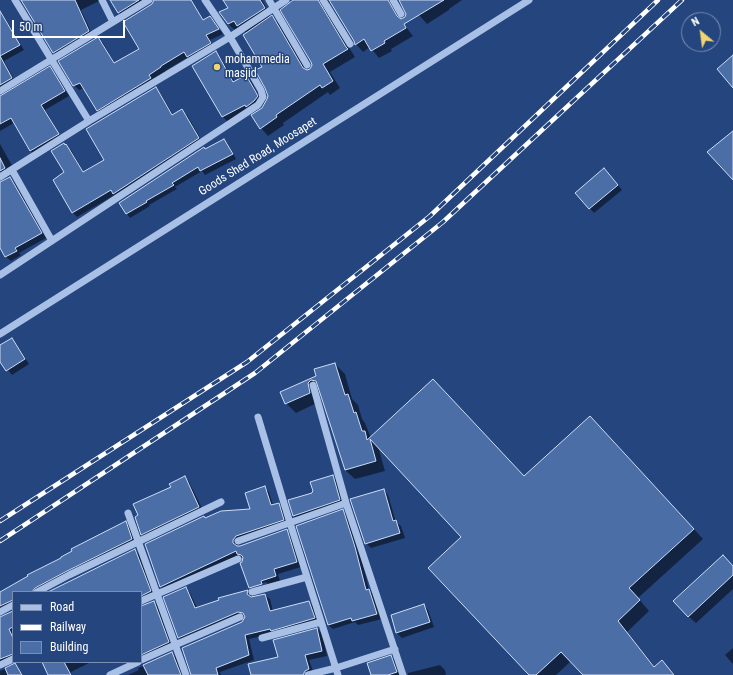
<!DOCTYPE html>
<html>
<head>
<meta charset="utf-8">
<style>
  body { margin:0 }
  #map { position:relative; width:733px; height:675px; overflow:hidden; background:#24457e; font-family:"Roboto Condensed",sans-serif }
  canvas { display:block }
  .legend { position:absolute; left:12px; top:591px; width:130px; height:72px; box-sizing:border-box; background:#24457e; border:1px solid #7c8fb2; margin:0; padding:5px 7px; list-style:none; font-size:12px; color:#fff }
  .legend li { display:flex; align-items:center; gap:8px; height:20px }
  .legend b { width:20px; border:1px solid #7c8fb2 }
  .north { position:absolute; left:681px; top:12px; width:40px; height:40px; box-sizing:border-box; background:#24457e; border:1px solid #7c8fb2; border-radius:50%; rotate:331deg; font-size:11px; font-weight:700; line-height:16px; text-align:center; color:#fff }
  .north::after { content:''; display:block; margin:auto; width:14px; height:18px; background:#f0d46d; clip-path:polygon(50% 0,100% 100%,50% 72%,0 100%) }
  .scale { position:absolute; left:12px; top:20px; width:113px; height:18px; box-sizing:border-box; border:2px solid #fff; border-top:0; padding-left:5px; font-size:12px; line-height:14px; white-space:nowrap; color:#fff; -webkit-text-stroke:3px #24457e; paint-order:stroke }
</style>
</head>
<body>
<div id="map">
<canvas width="733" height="675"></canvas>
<ul class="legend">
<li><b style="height:5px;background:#a9c0e6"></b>Road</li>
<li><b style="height:5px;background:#fff"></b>Railway</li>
<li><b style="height:11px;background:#4c6ea7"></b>Building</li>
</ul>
<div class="north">N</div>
<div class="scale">50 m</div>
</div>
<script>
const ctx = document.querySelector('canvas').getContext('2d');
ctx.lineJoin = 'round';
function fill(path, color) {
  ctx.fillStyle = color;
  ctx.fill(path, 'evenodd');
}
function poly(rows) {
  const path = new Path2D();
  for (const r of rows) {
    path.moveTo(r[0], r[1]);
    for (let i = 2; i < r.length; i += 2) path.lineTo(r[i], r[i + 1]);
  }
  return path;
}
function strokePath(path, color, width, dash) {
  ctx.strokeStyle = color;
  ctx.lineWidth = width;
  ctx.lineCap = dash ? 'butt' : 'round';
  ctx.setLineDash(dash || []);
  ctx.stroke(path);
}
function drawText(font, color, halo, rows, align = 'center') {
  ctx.font = font + ' "Roboto Condensed",sans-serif';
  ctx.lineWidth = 3;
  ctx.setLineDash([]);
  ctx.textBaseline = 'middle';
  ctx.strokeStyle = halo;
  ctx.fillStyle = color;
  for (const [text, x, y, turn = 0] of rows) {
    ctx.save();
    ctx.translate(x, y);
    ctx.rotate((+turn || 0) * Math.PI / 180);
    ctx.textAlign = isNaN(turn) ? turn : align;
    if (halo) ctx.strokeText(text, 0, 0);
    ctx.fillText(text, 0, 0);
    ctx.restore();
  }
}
fill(poly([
  [22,0,101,0,81,10,93,36,59,57,54,52],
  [109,0,152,0,123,17],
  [154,0,191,0,204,21,210,18,223,34,210,40,215,48,192,61,188,57,165,71,165,72,102,115,97,110,84,88,79,90,74,85,98,38,103,43,115,64,140,49],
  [224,0,262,0,271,16,280,24,307,71,310,70,313,65,291,3,291,0,390,0,402,22,413,36,391,49,392,51,379,58,370,47,363,52,356,44,331,2,328,3,326,11,355,57,330,72,340,88,330,95,328,92,283,123,284,125,268,136,261,128,263,109,269,96,263,67,246,33,241,28,236,31,228,24,229,8],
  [411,0,462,0,449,9,449,10,427,24,419,15],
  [0,10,24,50,4,61,16,83,0,94],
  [215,53,220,57,235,82,246,76,251,81,262,102,228,122,223,117,210,92],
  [50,68,54,72,69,96,45,110,62,139,35,155,30,151,14,123,0,131,0,97],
  [156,88,160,93,174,116,182,111,187,115,203,143,77,217,73,213,65,173,65,146,71,150,84,173,106,160],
  [224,140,228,144,236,159,205,175,202,171,175,187,177,189,149,205,150,206,130,218,127,214,120,203,206,150],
  [0,144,14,169,0,180],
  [609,174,622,190,594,213,576,193],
  [10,178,14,182,46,238,19,253,21,255,11,261,6,257,0,246,0,183],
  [11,339,16,344,29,364,12,375,0,360,0,347],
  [335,364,345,374,352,399,358,405,362,419,365,423,371,438,524,477,600,427,703,539,638,598,649,611,627,632,655,667,662,662,675,675,582,675,583,674,571,661,556,675,530,675,463,537,378,447,385,471,355,479,345,470,320,390,319,391,317,396,319,402,296,413,286,403,282,393,317,377],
  [333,476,336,480,343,503,297,519,294,516,290,501,314,494],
  [185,478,189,482,204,512,147,539,142,534,172,488],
  [265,488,269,492,273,505,278,504,283,509,288,524,241,541,237,545,238,547,286,530,291,535,301,567,278,574,280,581,255,592,250,588,244,559,240,556,165,591,161,587,146,545,206,519,252,509],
  [267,582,267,584,251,589,251,586],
  [384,490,388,495,396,522,401,526,405,538,371,548,366,543],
  [343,511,347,515,360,553,369,590,374,595,382,619,358,625,355,622,333,629,328,625],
  [125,523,130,527,136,544,40,592,13,592,13,607,0,614,0,593],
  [135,550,140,555,155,596,141,603,141,605,141,592,50,592],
  [733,566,733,589,696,623,688,616],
  [186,588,190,593,197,608,248,591,252,595,252,598,265,595,270,599,273,611,309,602,314,607,319,623,249,639,254,660,220,672,221,675,192,675,247,617,243,617,184,642,179,638,165,597],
  [154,602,159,607,173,647,141,662,141,607],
  [424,605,428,610,434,627,402,638,397,633,392,616],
  [13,612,13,660,0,668,0,618],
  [318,629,322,634,327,656,309,660,314,674,252,675,280,657,275,641],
  [733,648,733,664,725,655],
  [172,653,177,658,183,675,128,675,139,670,138,668,143,666],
  [391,657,396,661,400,675,372,675],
  [43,662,91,662,71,672,72,675,49,675],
  [15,665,23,675,0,675,0,671],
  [440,665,445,670,446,675,408,675,408,673]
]), '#0007');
const building = poly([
  [21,0,75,0,89,31,53,53,21,0],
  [110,0,139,0,118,13,110,0],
  [154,0,191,0,203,20,210,16,219,29,206,35,211,43,187,57,184,52,161,66,161,67,149,75,151,78,97,111,80,83,73,86,58,61,98,37,114,63,139,49,123,22,152,4,154,0],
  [223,0,260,0,265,8,237,26,234,21,228,24,219,12,228,8,223,0],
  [293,0,318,0,346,47,348,49,323,64,333,81,322,88,320,85,276,115,277,117,260,129,251,115,262,108,267,99,268,96,265,88,255,70,262,67,243,35,272,15,303,68,307,70,310,69,312,65,311,62,280,10,293,0],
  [329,0,388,0,397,16,401,19,405,17,406,14,399,0,444,0,404,24,406,28,384,41,385,43,371,51,364,39,355,45,354,41,329,0],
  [0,11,20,45,0,56,12,78,0,85,0,11],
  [216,51,233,82,246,75,258,96,254,101,246,107,245,105,222,117,192,66,216,51],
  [733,55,733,88,717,69,733,55],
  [50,66,65,91,41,105,59,134,30,151,11,118,0,124,0,96,50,66],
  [156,87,172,115,182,109,199,138,113,194,111,190,72,213,53,180,64,172,51,151,64,143,65,145,66,144,83,172,104,160,86,129,156,87],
  [733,131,733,180,707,152,733,131],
  [224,139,233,154,200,171,198,167,172,183,174,185,146,201,147,202,126,214,119,203,204,147,205,149,224,139],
  [0,158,5,168,0,171,0,158],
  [604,168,618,185,589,209,575,193,604,168],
  [10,177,42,233,15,248,17,251,5,257,0,248,0,182,10,177],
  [12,338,25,359,6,371,0,362,0,345,12,338],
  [335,363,345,395,348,394,354,413,356,412,362,431,365,431,367,440,433,379,524,476,590,416,694,529,629,588,640,600,618,621,654,667,662,660,674,675,583,675,561,652,536,675,529,675,428,568,461,537,370,439,376,461,345,470,316,381,311,380,308,383,310,393,285,404,280,392,316,376,314,369,335,363],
  [333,475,340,500,293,516,288,500,312,493,312,492,313,491,310,482,333,475],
  [185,476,199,507,141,535,135,517,138,515,133,504,171,487,169,484,185,476],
  [265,486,271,505,279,503,284,520,236,536,233,540,233,543,237,546,240,546,287,529,297,562,274,569,276,576,261,581,262,584,249,588,240,563,242,562,243,557,241,555,237,554,236,551,160,587,145,544,204,516,205,518,221,511,250,509,245,493,265,486],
  [384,489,393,521,396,520,400,533,365,544,350,499,384,489],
  [343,509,355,547,366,590,369,589,377,614,352,621,351,618,328,625,296,526,343,509],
  [126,521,132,539,67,571,35,588,32,592,13,592,13,600,0,606,0,592,28,576,27,575,61,558,61,557,72,551,71,549,126,521],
  [135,549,151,591,141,596,141,592,48,592,135,549],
  [723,555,733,566,733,575,688,617,673,601,723,555],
  [186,587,195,608,219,600,218,598,248,590,247,594,251,597,265,594,270,611,309,601,315,618,271,631,270,629,245,635,249,655,216,668,218,675,191,675,182,648,242,622,245,617,243,613,238,612,178,638,163,597,186,587],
  [154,601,169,642,141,655,141,606,154,601],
  [424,604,430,622,396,633,391,615,424,604],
  [13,611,13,627,9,629,13,638,13,654,0,659,0,617,13,611],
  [317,628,322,651,305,655,309,669,305,671,303,675,251,675,248,664,278,657,273,640,317,628],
  [172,652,181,675,148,675,143,665,172,652],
  [391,655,397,672,388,675,371,675,367,663,391,655],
  [42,662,64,662,71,675,48,675,42,662],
  [15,663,22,675,8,675,5,668,15,663]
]);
fill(building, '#4c6ea7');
strokePath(building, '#ccdcf5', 1);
strokePath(poly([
  [15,0,89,121],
  [102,0,113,22],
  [269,0,307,65],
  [323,0,350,44],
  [393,0,401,14],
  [0,91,149,0],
  [12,170,52,241],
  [0,177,89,121,230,37,286,0],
  [0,275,258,105,263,97,261,90,230,37,205,0],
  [0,334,529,0],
  [313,385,346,503,403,675],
  [258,417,290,523,338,675],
  [128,513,186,675],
  [238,541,346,503],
  [37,592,69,575,221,502],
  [252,592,307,577],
  [141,601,238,559],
  [0,612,13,605],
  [262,638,321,622],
  [141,660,175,645,240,617],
  [0,665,13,659],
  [110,675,138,662],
  [308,675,336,668,395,649]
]), '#a9c0e6', 7);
const rail = poly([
  [0,521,247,362,430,216,658,0],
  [0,541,255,373,443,222,682,0]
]);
strokePath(rail, '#fff', 4.5);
strokePath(rail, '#24457e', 3, [9]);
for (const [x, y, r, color] of [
  [217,67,4,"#f0d46d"]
]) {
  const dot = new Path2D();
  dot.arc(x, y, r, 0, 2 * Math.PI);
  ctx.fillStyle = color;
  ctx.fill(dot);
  strokePath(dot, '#24457e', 1.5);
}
drawText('12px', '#fff', '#24457e', [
  ["mohammedia",225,60],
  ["masjid",225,74]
], 'left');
drawText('12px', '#fff', '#24457e', [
  ["Goods Shed Road, Moosapet",258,157,-32]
]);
</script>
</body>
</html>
